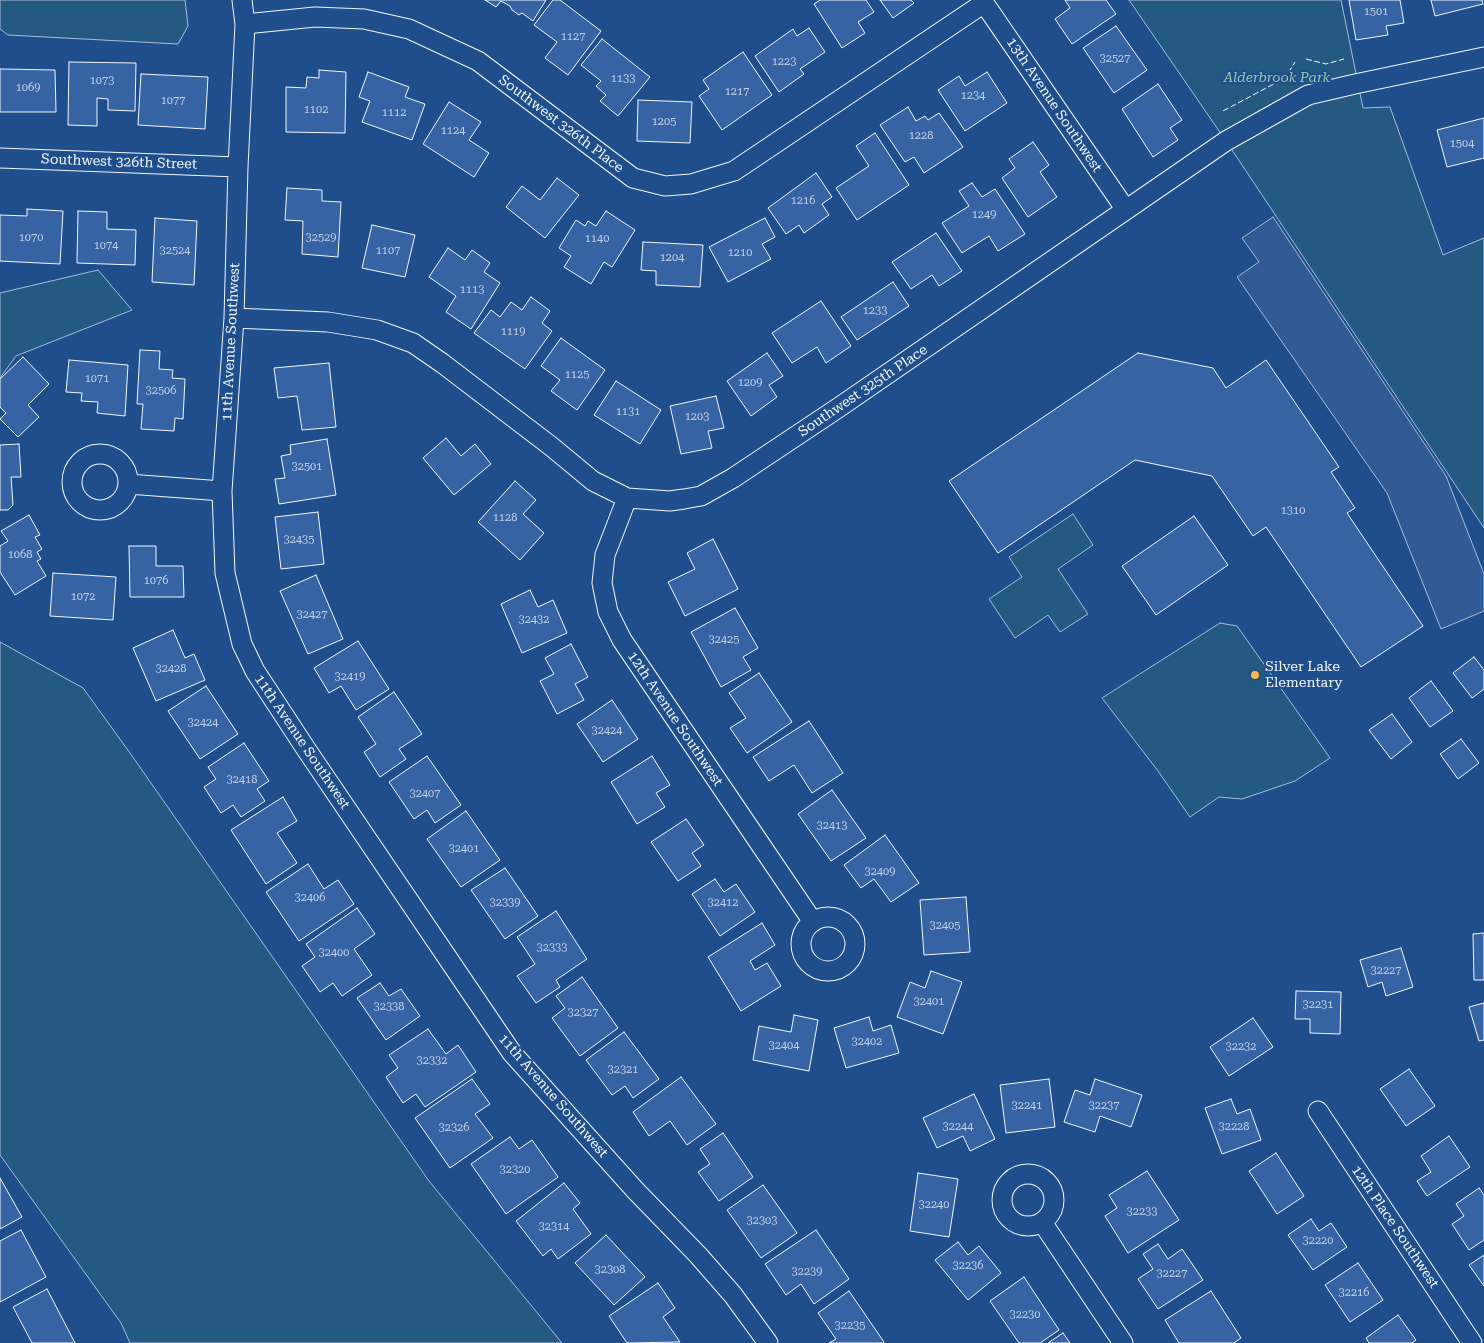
<!DOCTYPE html>
<html>
<head>
<meta charset="utf-8">
<style>
  body { margin:0 }
  canvas { display:block; background:#1f4e8c }
</style>
</head>
<body>
<canvas width="1484" height="1343"></canvas>
<script>
const ctx = document.querySelector('canvas').getContext('2d');
ctx.lineJoin = 'round';
function fill(path, color) {
  ctx.fillStyle = color;
  ctx.fill(path, 'evenodd');
}
function poly(rows) {
  const path = new Path2D();
  for (const r of rows) {
    if (r.length === 3) {
      path.moveTo(r[0] + r[2], r[1]);
      path.arc(r[0], r[1], r[2], 0, 2 * Math.PI);
      continue;
    }
    path.moveTo(r[0], r[1]);
    for (let i = 2; i < r.length; i += 2) path.lineTo(r[i], r[i + 1]);
  }
  return path;
}
function strokePath(path, color, width, dash) {
  ctx.strokeStyle = color;
  ctx.lineWidth = width;
  ctx.lineCap = dash ? 'butt' : 'round';
  ctx.setLineDash(dash || []);
  ctx.stroke(path);
}
function drawText(font, color, halo, rows, align = 'center') {
  ctx.font = font + ' "Roboto Serif",serif';
  ctx.lineWidth = 4;
  ctx.setLineDash([]);
  ctx.textBaseline = 'middle';
  ctx.strokeStyle = halo;
  ctx.fillStyle = color;
  for (const [text, x, y, turn = 0] of rows) {
    ctx.save();
    ctx.translate(x, y);
    ctx.rotate((+turn || 0) * Math.PI / 180);
    ctx.textAlign = isNaN(turn) ? turn : align;
    if (halo) ctx.strokeText(text, 0, 0);
    ctx.fillText(text, 0, 0);
    ctx.restore();
  }
}
const green = poly([
  [0,0,185,0,188,26,178,44,8,35,0,29,0,0],
  [1129,0,1341,0,1363,108,1390,107,1443,255,1484,238,1484,528,1226,141,1129,0],
  [98,270,132,310,16,356,0,378,0,293,98,270],
  [1073,514,1093,545,1058,569,1088,614,1060,632,1048,615,1015,638,989,599,1022,577,1009,557,1073,514],
  [1220,623,1237,626,1330,758,1295,781,1242,799,1219,797,1190,817,1158,771,1102,698,1220,623],
  [0,642,83,688,130,753,429,1181,562,1343,130,1343,121,1323,0,1155,0,642]
]);
fill(green, '#245a82');
strokePath(green, '#a8bbd7', 1);
const parking = poly([
  [1273,217,1446,476,1484,574,1484,611,1441,629,1387,493,1237,277,1259,262,1242,238,1273,217]
]);
fill(parking, '#305b95');
strokePath(parking, '#a8bbd7', 1);
const building = poly([
  [485,0,546,0,533,21,522,13,519,15,512,10,510,6,501,1,496,7,485,0],
  [553,0,560,0,601,31,568,75,545,58,557,42,534,25,553,0],
  [820,0,866,0,874,12,858,22,865,33,842,48,814,4,820,0],
  [880,0,911,0,914,3,893,18,880,0],
  [1065,0,1106,0,1116,14,1072,44,1055,19,1070,8,1065,0],
  [1349,0,1400,0,1404,23,1386,26,1388,35,1356,40,1349,0],
  [1431,0,1482,0,1483,4,1435,16,1431,0],
  [1116,26,1147,70,1114,93,1083,48,1116,26],
  [809,28,825,52,800,69,804,74,779,92,755,56,793,29,797,36,809,28],
  [602,39,650,77,618,116,600,101,606,95,596,86,601,81,581,65,602,39],
  [743,52,772,95,722,130,699,96,709,89,703,80,743,52],
  [69,62,136,63,135,111,108,110,108,99,97,98,97,126,68,125,69,62],
  [0,69,55,70,56,112,0,112,0,69],
  [319,70,346,72,345,133,286,132,286,87,306,88,307,77,319,78,319,70],
  [368,72,409,87,405,97,425,104,412,140,362,122,370,101,359,97,368,72],
  [987,72,1007,103,965,131,938,90,959,76,965,86,987,72],
  [141,74,208,77,205,129,138,125,141,74],
  [1158,84,1182,120,1170,128,1178,140,1153,157,1122,109,1158,84],
  [638,100,692,102,690,143,637,141,638,100],
  [449,102,481,122,469,140,489,153,474,177,423,144,449,102],
  [908,107,916,121,925,116,928,120,939,113,963,147,924,173,914,157,905,162,880,125,908,107],
  [1484,118,1484,158,1447,167,1437,130,1484,118],
  [875,133,909,185,857,220,836,188,869,166,856,146,875,133],
  [1033,142,1049,165,1040,172,1057,197,1028,217,1002,178,1015,168,1009,159,1033,142],
  [816,173,832,197,822,204,829,215,804,233,799,225,786,234,768,208,816,173],
  [557,178,579,195,545,238,506,207,522,186,540,200,557,178],
  [972,183,982,197,995,189,1025,234,998,251,989,236,962,253,942,223,969,206,959,191,972,183],
  [287,188,322,190,322,201,341,202,338,257,302,254,303,221,285,220,287,188],
  [27,209,63,211,60,264,0,261,0,215,27,216,27,209],
  [78,211,107,212,107,229,136,230,135,265,77,263,78,211],
  [606,211,635,230,612,267,604,262,591,284,564,267,571,256,559,248,576,220,585,226,588,221,596,226,606,211],
  [155,218,197,221,194,285,152,282,155,218],
  [765,218,775,237,762,244,771,259,728,282,709,247,765,218],
  [372,225,415,235,405,277,362,268,372,225],
  [936,233,962,271,939,286,932,275,911,289,892,262,936,233],
  [643,242,703,245,700,287,656,285,656,271,641,270,643,242],
  [448,248,465,260,472,250,490,263,484,272,500,283,471,329,446,312,456,296,429,277,448,248],
  [893,282,909,306,857,340,841,317,893,282],
  [531,297,550,311,542,323,552,331,525,369,474,333,491,310,500,317,511,302,522,310,531,297],
  [821,301,851,346,826,363,817,347,792,363,772,333,821,301],
  [561,338,605,370,577,410,551,391,560,380,541,366,561,338],
  [140,350,160,351,159,369,173,370,172,378,185,379,183,419,175,418,174,431,141,429,143,404,137,404,140,350],
  [767,353,783,376,769,385,777,397,751,416,727,381,767,353],
  [1138,353,1213,368,1226,388,1266,360,1339,467,1331,472,1355,508,1347,513,1423,626,1361,667,1266,527,1253,536,1212,476,1135,460,998,553,949,481,1138,353],
  [23,357,49,384,28,405,39,417,18,437,0,419,6,413,0,407,0,379,23,357],
  [69,360,128,365,125,416,97,413,98,402,81,401,82,393,66,392,69,360],
  [329,363,336,427,302,430,297,396,278,398,274,368,329,363],
  [616,381,661,410,640,444,594,415,616,381],
  [716,396,724,428,708,431,712,448,681,454,670,406,716,396],
  [446,438,461,456,475,444,491,464,454,495,423,458,446,438],
  [327,439,336,495,279,504,275,479,285,478,281,456,291,454,290,445,327,439],
  [19,444,21,477,11,477,13,505,8,510,0,510,0,445,19,444],
  [515,481,536,500,523,514,544,533,520,560,478,522,515,481],
  [318,512,324,564,281,569,275,517,318,512],
  [29,515,40,535,35,537,42,549,37,552,41,559,37,561,46,576,15,595,0,572,0,546,8,541,1,531,29,515],
  [1194,516,1228,565,1156,615,1122,566,1194,516],
  [713,539,738,589,685,616,668,582,695,569,687,553,713,539],
  [129,546,156,546,156,566,183,566,184,597,130,597,129,546],
  [53,573,116,577,113,620,50,616,53,573],
  [316,575,343,639,308,654,280,591,316,575],
  [530,590,538,607,553,600,567,633,522,653,501,604,530,590],
  [735,608,758,648,743,657,751,670,721,687,691,632,735,608],
  [173,630,185,658,194,654,205,680,156,701,133,648,173,630],
  [358,641,389,689,356,710,341,686,329,693,314,668,358,641],
  [571,644,588,677,575,684,584,700,557,714,540,681,554,674,545,658,571,644],
  [1474,657,1484,670,1484,689,1472,698,1453,673,1474,657],
  [759,673,792,722,747,753,730,728,746,718,729,693,759,673],
  [1431,681,1453,711,1430,727,1409,698,1431,681],
  [206,686,238,734,200,759,168,711,206,686],
  [394,692,422,734,399,749,406,759,380,777,364,752,376,744,358,717,394,692],
  [612,700,638,739,603,762,577,724,612,700],
  [1392,714,1412,742,1391,759,1369,730,1392,714],
  [809,721,843,773,812,793,794,765,769,781,753,757,809,721],
  [1461,739,1479,763,1458,779,1440,754,1461,739],
  [244,743,269,781,257,789,265,801,241,817,233,805,221,813,204,787,216,779,208,767,244,743],
  [427,756,461,805,435,823,427,810,414,819,389,782,427,756],
  [652,756,670,785,656,793,665,807,637,824,611,782,652,756],
  [832,790,866,838,831,861,798,814,832,790],
  [283,797,297,821,277,833,297,863,266,884,231,830,283,797],
  [466,811,500,860,461,887,427,839,466,811],
  [686,819,704,845,692,853,701,866,678,881,651,842,686,819],
  [885,835,919,883,891,902,874,879,861,888,844,865,885,835],
  [308,864,324,889,338,880,354,904,299,941,266,892,308,864],
  [505,868,538,916,505,939,471,890,505,868],
  [715,879,724,892,736,884,755,912,720,936,692,894,715,879],
  [966,897,970,952,924,955,920,900,966,897],
  [357,908,375,934,354,949,372,975,342,996,333,983,320,992,302,966,315,957,306,944,357,908],
  [556,911,587,959,556,980,560,987,536,1003,517,976,535,964,517,937,556,911],
  [762,923,775,945,750,961,755,970,767,963,781,986,741,1011,708,957,762,923],
  [1484,933,1484,980,1474,980,1473,934,1484,933],
  [1401,948,1413,987,1386,996,1382,982,1368,987,1360,960,1401,948],
  [931,971,962,982,943,1034,897,1017,910,982,925,988,931,971],
  [582,977,618,1028,580,1056,552,1018,565,1008,556,996,582,977],
  [380,983,389,996,401,989,420,1016,386,1040,357,998,380,983],
  [1296,991,1341,992,1340,1034,1310,1033,1310,1019,1295,1019,1296,991],
  [1484,1003,1484,1040,1479,1041,1469,1007,1484,1003],
  [794,1015,818,1020,809,1071,753,1060,759,1026,791,1032,794,1015],
  [869,1017,873,1031,891,1025,899,1053,846,1068,834,1028,869,1017],
  [1253,1018,1273,1047,1229,1076,1210,1047,1253,1018],
  [428,1029,446,1054,458,1045,476,1072,425,1107,416,1094,403,1103,386,1077,398,1068,389,1055,428,1029],
  [624,1032,659,1079,633,1098,625,1086,612,1095,586,1060,624,1032],
  [1409,1069,1435,1106,1406,1126,1380,1089,1409,1069],
  [681,1077,716,1124,687,1145,670,1121,649,1136,633,1112,681,1077],
  [472,1079,490,1104,475,1114,493,1138,450,1168,415,1118,472,1079],
  [1049,1079,1055,1127,1006,1133,1000,1085,1049,1079],
  [1095,1079,1142,1095,1131,1127,1100,1116,1095,1132,1064,1122,1075,1090,1090,1095,1095,1079],
  [974,1094,995,1139,970,1151,963,1136,937,1148,923,1118,974,1094],
  [1231,1099,1237,1114,1250,1109,1261,1140,1222,1154,1205,1108,1231,1099],
  [723,1133,753,1177,719,1201,698,1172,710,1164,700,1149,723,1133],
  [1449,1136,1470,1167,1427,1196,1417,1181,1431,1172,1421,1156,1449,1136],
  [510,1137,519,1149,532,1140,558,1177,506,1214,471,1164,510,1137],
  [1276,1153,1304,1196,1277,1214,1249,1171,1276,1153],
  [1147,1171,1179,1220,1128,1253,1105,1216,1117,1208,1109,1195,1147,1171],
  [918,1173,958,1179,949,1237,910,1231,918,1173],
  [0,1178,22,1217,0,1229,0,1178],
  [564,1183,580,1203,573,1209,591,1234,558,1259,551,1249,543,1256,516,1221,564,1183],
  [763,1185,797,1233,761,1258,727,1210,763,1185],
  [1479,1188,1484,1195,1484,1240,1469,1250,1452,1224,1464,1216,1456,1204,1479,1188],
  [1311,1219,1319,1231,1331,1223,1347,1247,1313,1270,1288,1235,1311,1219],
  [21,1230,46,1277,0,1302,0,1241,21,1230],
  [816,1230,849,1279,814,1304,801,1284,786,1295,765,1264,816,1230],
  [606,1235,645,1277,614,1305,575,1263,606,1235],
  [958,1242,968,1255,979,1246,1001,1273,968,1300,935,1260,958,1242],
  [1158,1244,1168,1259,1182,1249,1203,1280,1158,1309,1138,1279,1153,1269,1143,1254,1158,1244],
  [1484,1255,1484,1286,1469,1265,1484,1255],
  [1358,1263,1383,1300,1350,1322,1325,1285,1358,1263],
  [1024,1277,1059,1330,1040,1343,1019,1343,990,1301,1024,1277],
  [658,1283,675,1308,663,1317,680,1342,627,1343,609,1316,658,1283],
  [47,1289,75,1343,32,1343,13,1307,47,1289],
  [849,1291,884,1342,883,1343,829,1343,836,1339,818,1313,849,1291],
  [1211,1291,1241,1338,1234,1343,1179,1343,1165,1320,1211,1291],
  [1398,1315,1416,1340,1412,1343,1369,1343,1366,1338,1398,1315],
  [1063,1333,1070,1343,1048,1343,1063,1333]
]);
fill(building, '#3563a3');
strokePath(building, '#f2f6ff', 1);
const minor = poly([
  [242,0,245,24,238,167,234,318,222,491,225,573,242,644,255,671,306,749,512,1053,635,1190,698,1255,733,1295,768,1343],
  [982,0,1126,210],
  [245,24,315,17,364,19,409,29,478,61,633,178,665,186,691,184,734,171,984,3],
  [0,158,238,167],
  [234,318,328,322,377,330,413,343,442,363,552,447,593,481,627,498,670,501,684,499,701,496,733,478,838,408,1226,141,1308,95,1355,84,1484,57],
  [100,482,28],
  [128,484,222,491],
  [627,498,605,555,602,583,608,612,622,640,813,922],
  [828,944,27],
  [1318,1111,1472,1343],
  [1028,1200,26],
  [1042,1222,1123,1343]
]);
strokePath(minor, '#f2f6ff', 21);
strokePath(minor, '#1f4e8c', 19);
strokePath(poly([
  [1306,59,1326,64,1344,59],
  [1223,111,1285,78,1295,62]
]), '#f2f6ff', 1, [6, 2.5]);
for (const [x, y, r, color] of [
  [1255,675,5,"#ffb74d"]
]) {
  const dot = new Path2D();
  dot.arc(x, y, r, 0, 2 * Math.PI);
  ctx.fillStyle = color;
  ctx.fill(dot);
  strokePath(dot, '#1f4e8c', 2);
}
drawText('11px', '#c3d1e8', null, [
  ["1501",1376,12],
  ["1127",573,37],
  ["32527",1115,59],
  ["1223",784,62],
  ["1133",623,79],
  ["1073",102,81],
  ["1069",28,88],
  ["1217",737,92],
  ["1234",973,96],
  ["1077",173,101],
  ["1102",316,110],
  ["1112",394,113],
  ["1205",664,122],
  ["1124",453,131],
  ["1228",921,136],
  ["1504",1462,144],
  ["1216",803,201],
  ["1249",984,215],
  ["1070",31,238],
  ["32529",321,238],
  ["1140",597,239],
  ["1074",106,246],
  ["32524",175,251],
  ["1107",388,251],
  ["1210",740,253],
  ["1204",672,258],
  ["1113",472,290],
  ["1233",875,311],
  ["1119",513,332],
  ["1125",577,375],
  ["1071",97,379],
  ["1209",750,383],
  ["32506",161,391],
  ["1131",628,412],
  ["1203",697,417],
  ["32501",307,467],
  ["1310",1293,511],
  ["1128",505,518],
  ["32435",299,540],
  ["1068",20,555],
  ["1076",156,581],
  ["1072",83,597],
  ["32427",312,615],
  ["32432",534,620],
  ["32425",724,640],
  ["32428",171,669],
  ["32419",350,677],
  ["32424",203,723],
  ["32424",607,731],
  ["32418",242,780],
  ["32407",425,794],
  ["32413",832,826],
  ["32401",464,849],
  ["32409",880,872],
  ["32406",310,898],
  ["32339",505,903],
  ["32412",723,903],
  ["32405",945,926],
  ["32333",552,948],
  ["32400",334,953],
  ["32227",1386,971],
  ["32401",929,1002],
  ["32231",1318,1005],
  ["32338",389,1007],
  ["32327",583,1013],
  ["32402",867,1042],
  ["32404",784,1046],
  ["32232",1241,1047],
  ["32332",432,1061],
  ["32321",623,1070],
  ["32241",1027,1106],
  ["32237",1104,1106],
  ["32244",958,1127],
  ["32228",1234,1127],
  ["32326",454,1128],
  ["32320",515,1170],
  ["32240",934,1205],
  ["32233",1142,1212],
  ["32303",762,1221],
  ["32314",554,1227],
  ["32220",1318,1241],
  ["32236",968,1266],
  ["32308",610,1270],
  ["32239",807,1272],
  ["32227",1172,1274],
  ["32216",1354,1293],
  ["32230",1025,1315],
  ["32235",850,1326]
]);
drawText('italic 14px', '#97c8a6', '#1f4e8c', [
  ["Alderbrook Park",1277,78]
]);
drawText('14px', '#f2f6ff', '#1f4e8c', [
  ["13th Avenue Southwest",1054,105,56],
  ["Southwest 326th Place",561,124,37],
  ["Southwest 326th Street",119,162,2],
  ["11th Avenue Southwest",231,342,-87],
  ["Southwest 325th Place",863,391,-34],
  ["12th Avenue Southwest",675,719,56],
  ["11th Avenue Southwest",302,742,56],
  ["11th Avenue Southwest",553,1096,49],
  ["12th Place Southwest",1395,1227,56]
]);
drawText('14px', '#f2f6ff', '#1f4e8c', [
  ["Silver Lake",1265,667],
  ["Elementary",1265,683]
], 'left');
</script>
</body>
</html>
